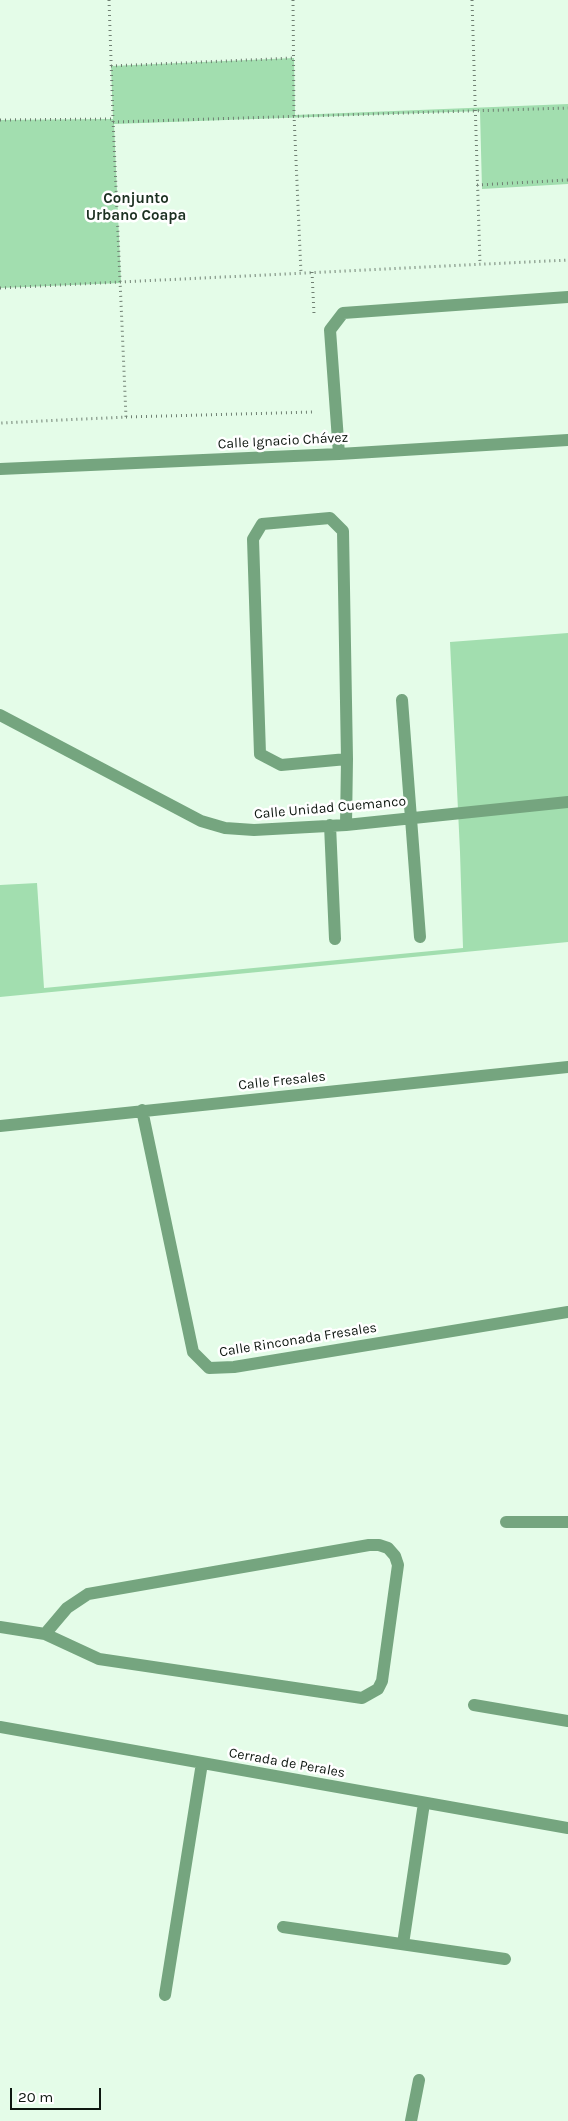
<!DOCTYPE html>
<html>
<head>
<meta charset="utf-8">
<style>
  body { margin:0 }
  #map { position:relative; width:568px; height:2121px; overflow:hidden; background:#e4fce8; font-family:Karla,sans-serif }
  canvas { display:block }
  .scale { position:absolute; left:10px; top:2088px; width:91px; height:22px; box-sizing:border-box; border:2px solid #0e1710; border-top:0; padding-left:6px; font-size:15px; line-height:18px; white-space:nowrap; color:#0e1710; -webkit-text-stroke:4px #fff; paint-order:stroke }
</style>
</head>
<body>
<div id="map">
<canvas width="568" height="2121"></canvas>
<div class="scale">20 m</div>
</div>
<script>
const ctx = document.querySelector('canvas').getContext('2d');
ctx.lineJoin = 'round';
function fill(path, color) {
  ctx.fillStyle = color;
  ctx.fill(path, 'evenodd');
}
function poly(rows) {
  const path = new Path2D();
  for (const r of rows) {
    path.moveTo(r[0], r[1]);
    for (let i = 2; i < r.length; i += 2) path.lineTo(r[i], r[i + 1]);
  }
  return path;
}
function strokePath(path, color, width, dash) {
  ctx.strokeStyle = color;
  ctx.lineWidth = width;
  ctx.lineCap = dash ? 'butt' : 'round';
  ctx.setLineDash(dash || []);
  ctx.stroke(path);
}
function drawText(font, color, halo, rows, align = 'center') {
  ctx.font = font + ' Karla,sans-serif';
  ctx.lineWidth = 5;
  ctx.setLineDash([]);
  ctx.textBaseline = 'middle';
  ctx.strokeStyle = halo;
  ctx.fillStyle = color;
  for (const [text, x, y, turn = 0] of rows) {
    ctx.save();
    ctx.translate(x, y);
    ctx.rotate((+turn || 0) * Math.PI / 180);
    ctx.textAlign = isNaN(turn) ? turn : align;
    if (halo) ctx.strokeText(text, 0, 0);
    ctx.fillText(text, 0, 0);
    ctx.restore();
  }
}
fill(poly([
  [294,58,295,115,568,104,568,184,482,189,480,111,114,124,121,283,0,288,0,120,113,119,111,66],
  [568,633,568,942,0,997,0,885,37,883,44,988,463,948,460,852,450,642]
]), '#a2deaf');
strokePath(poly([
  [109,0,113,119],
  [293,0,294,115,301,273],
  [472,0,480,264],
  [111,66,294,58],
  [0,120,113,119,126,417,0,423],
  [113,122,568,108],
  [477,185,568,180],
  [312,272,314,314],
  [0,288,568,260],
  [126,417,315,412]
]), '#6f7f72', 3, [1, 4]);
strokePath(poly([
  [339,454,330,330,343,313,568,297],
  [0,469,339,454,568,440],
  [402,700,420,937],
  [0,715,201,821,225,828,254,830,346,825,568,802],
  [330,825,335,939],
  [346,825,347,759,343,531,330,518,262,524,253,539,260,754,281,765,347,759],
  [142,1110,193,1352,209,1368,234,1367,568,1312],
  [0,1126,568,1067],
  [506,1522,568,1522],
  [0,1627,45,1634,99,1659,362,1698,378,1689,382,1681,398,1565,395,1556,388,1548,379,1545,369,1545,88,1594,67,1608,45,1634],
  [474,1705,568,1721],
  [0,1727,568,1828],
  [283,1927,505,1959],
  [403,1944,424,1803],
  [165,1995,202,1763],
  [411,2121,419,2080]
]), '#75a57f', 12);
drawText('14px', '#0e1710', '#fff', [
  ["Calle Ignacio Chávez",283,441,-3],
  ["Calle Unidad Cuemanco",330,808,-5],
  ["Calle Fresales",282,1081,-6],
  ["Calle Rinconada Fresales",298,1340,-9],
  ["Cerrada de Perales",287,1763,10]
]);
drawText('bold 15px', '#1c3021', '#fff', [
  ["Conjunto",136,199],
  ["Urbano Coapa",136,216]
]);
</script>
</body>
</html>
